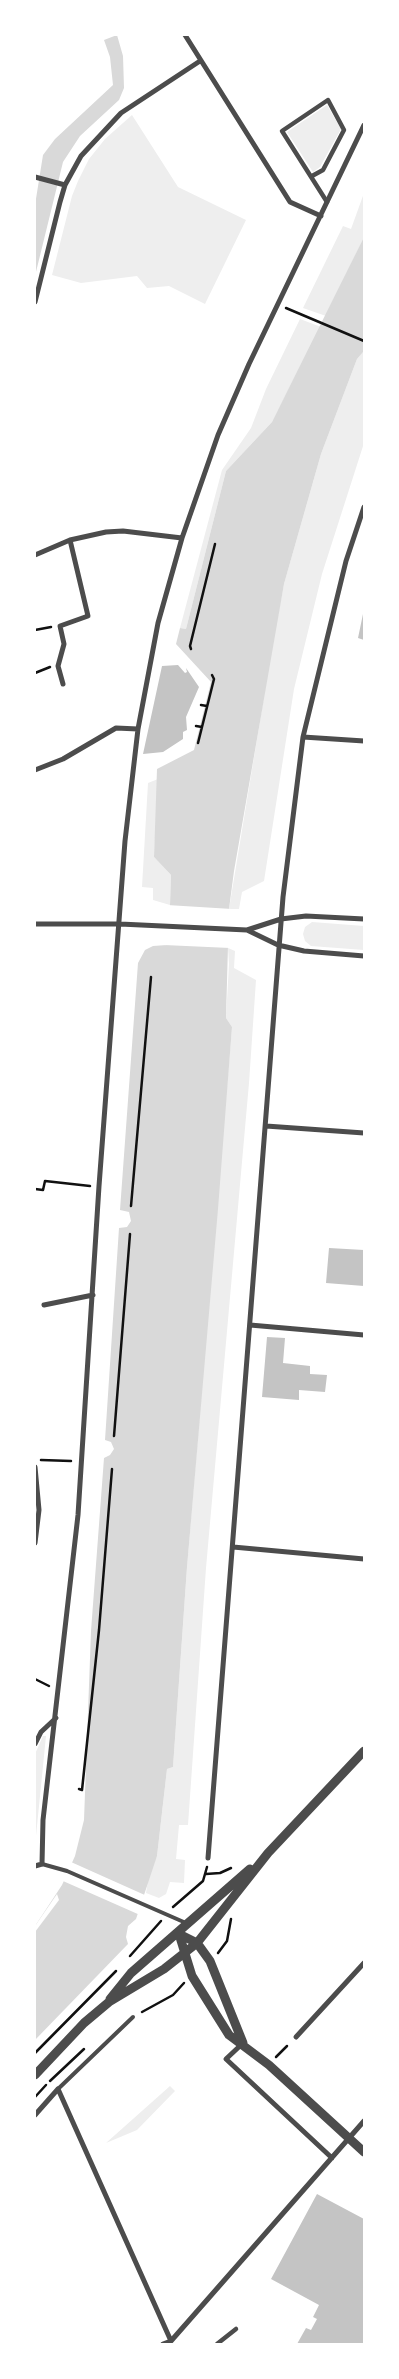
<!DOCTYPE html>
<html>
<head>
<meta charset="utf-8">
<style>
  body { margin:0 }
  #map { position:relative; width:399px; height:2379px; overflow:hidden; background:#fff; font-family:"Open Sans",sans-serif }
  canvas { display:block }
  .frame { position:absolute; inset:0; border:36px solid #fff; pointer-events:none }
</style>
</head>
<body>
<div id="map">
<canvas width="399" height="2379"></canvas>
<div class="frame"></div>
</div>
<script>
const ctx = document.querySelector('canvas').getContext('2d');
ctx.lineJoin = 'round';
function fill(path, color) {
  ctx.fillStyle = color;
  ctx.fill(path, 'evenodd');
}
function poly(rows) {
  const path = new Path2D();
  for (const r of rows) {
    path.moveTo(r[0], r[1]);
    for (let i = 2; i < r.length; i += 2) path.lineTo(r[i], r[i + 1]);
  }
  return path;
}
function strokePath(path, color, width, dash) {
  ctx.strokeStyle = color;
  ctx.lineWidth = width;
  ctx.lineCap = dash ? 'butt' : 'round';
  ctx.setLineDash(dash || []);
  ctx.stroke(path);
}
fill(poly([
  [327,105,341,129,320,167,313,172,287,132],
  [132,115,178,187,246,220,205,304,169,286,147,288,137,276,81,283,52,275,72,196,78,181,89,159,105,139],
  [364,193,364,237,326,316,303,308,343,226,351,229],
  [300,319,321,327,272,422,226,471,186,629,180,628,222,470,251,428,266,389],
  [364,351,364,443,322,574,294,689,264,881,242,892,239,909,229,909,274,636,284,584,321,454,357,359],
  [158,779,154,857,171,875,170,905,153,900,153,888,142,887,148,783],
  [312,922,364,926,364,950,311,946,305,941,303,934,305,927],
  [228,948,235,951,234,968,256,980,249,1083,206,1568,188,1825,179,1825,176,1859,185,1860,184,1883,170,1882,166,1894,159,1898,146,1893,149,1874,157,1856,167,1769,173,1767,187,1567,232,1027,226,1018,229,964],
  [43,1736,46,1736,35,1846,35,1754],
  [170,2086,175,2091,137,2130,106,2143]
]), '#eee');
fill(poly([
  [117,35,123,56,124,88,119,100,80,136,63,162,35,276,35,205,43,155,55,139,113,85,110,57,104,40],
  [364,237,364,351,357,359,321,454,284,584,234,871,229,909,226,1018,232,1027,218,1209,187,1567,173,1767,167,1769,157,1856,136,1919,128,1926,126,1937,128,1944,35,2040,35,1926,62,1885,75,1856,84,1820,91,1631,104,1458,110,1455,114,1449,111,1442,105,1440,119,1228,127,1227,131,1221,129,1212,120,1210,138,963,145,950,153,946,167,945,170,905,171,875,154,857,157,769,194,750,211,682,176,644,180,628,186,629,226,471,272,422]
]), '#d9d9d9');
fill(poly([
  [167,905,232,909,230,948,164,945],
  [71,1862,147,1896,140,1915,63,1881],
  [57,1894,59,1900,35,1932,35,1926]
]), '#fff');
fill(poly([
  [363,614,364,614,364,640,358,638],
  [178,665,185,673,187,672,186,668,199,687,186,717,187,730,183,732,183,739,163,752,143,754,162,666],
  [329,1248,364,1250,364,1286,326,1283],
  [267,1337,285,1338,283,1363,310,1366,310,1374,327,1375,325,1392,299,1390,299,1400,262,1397],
  [317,2194,364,2219,364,2344,297,2344,306,2328,311,2330,317,2319,313,2317,319,2305,271,2279]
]), '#c4c4c4');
strokePath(poly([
  [286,308,364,341],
  [35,630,51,627],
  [191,649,190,646,215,544],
  [35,673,50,667],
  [201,705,207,706],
  [196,726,202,727],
  [198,743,214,679,212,675],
  [35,1189,43,1190,45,1181,90,1186],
  [131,1206,151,977],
  [114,1436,130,1234],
  [41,1460,71,1461],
  [35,1679,49,1686],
  [79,1789,82,1790,99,1630,112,1469],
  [206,1874,220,1873,231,1868],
  [173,1907,203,1881,207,1867],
  [218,1953,227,1941,231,1919],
  [130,1956,161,1921],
  [142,2012,173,1995,184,1983],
  [35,2053,116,1971],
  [276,2057,287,2046],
  [50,2081,84,2049],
  [35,2097,46,2085]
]), '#111', 2.5);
strokePath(poly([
  [42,1864,67,1871,186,1923],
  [58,2089,133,2017]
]), '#4c4c4c', 4);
strokePath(poly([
  [312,176,323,170,344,130,328,100,282,131,327,202],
  [217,2344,236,2329]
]), '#4c4c4c', 4.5);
strokePath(poly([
  [185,35,290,202,321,216],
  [35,177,65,185],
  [35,302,60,202,65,185,81,156,121,113,200,61],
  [35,555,70,540,106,532,123,531,182,538],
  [63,684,58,666,64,644,60,626,88,616,70,540],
  [303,737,364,741],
  [35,770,63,759,116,728,138,729],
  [35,924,120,924,247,930,278,945,304,951,364,956],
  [247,930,281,919,306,916,364,919],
  [266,1126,364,1133],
  [44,1305,93,1295],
  [250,1325,364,1335],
  [35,1467,39,1510,35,1543],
  [233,1547,364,1559],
  [35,1744,41,1732,56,1718],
  [208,1858,283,897,303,737,346,561,364,507],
  [35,1866,42,1864,43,1820,78,1515,99,1186,125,841,138,729,158,623,182,538,218,435,249,364,364,125],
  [296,2037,364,1963],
  [242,2044,226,2059,332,2158],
  [35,2115,58,2089,171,2341],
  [163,2344,171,2341,364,2121]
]), '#4c4c4c', 5);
strokePath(poly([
  [179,1934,192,1976,229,2035,269,2065,364,2152],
  [179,1934,197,1943,210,1961,243,2043],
  [110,1999,131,1973,250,1869],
  [35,2075,84,2023,109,2002,164,1969,197,1943,268,1853,364,1751]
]), '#4c4c4c', 9);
</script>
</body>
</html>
